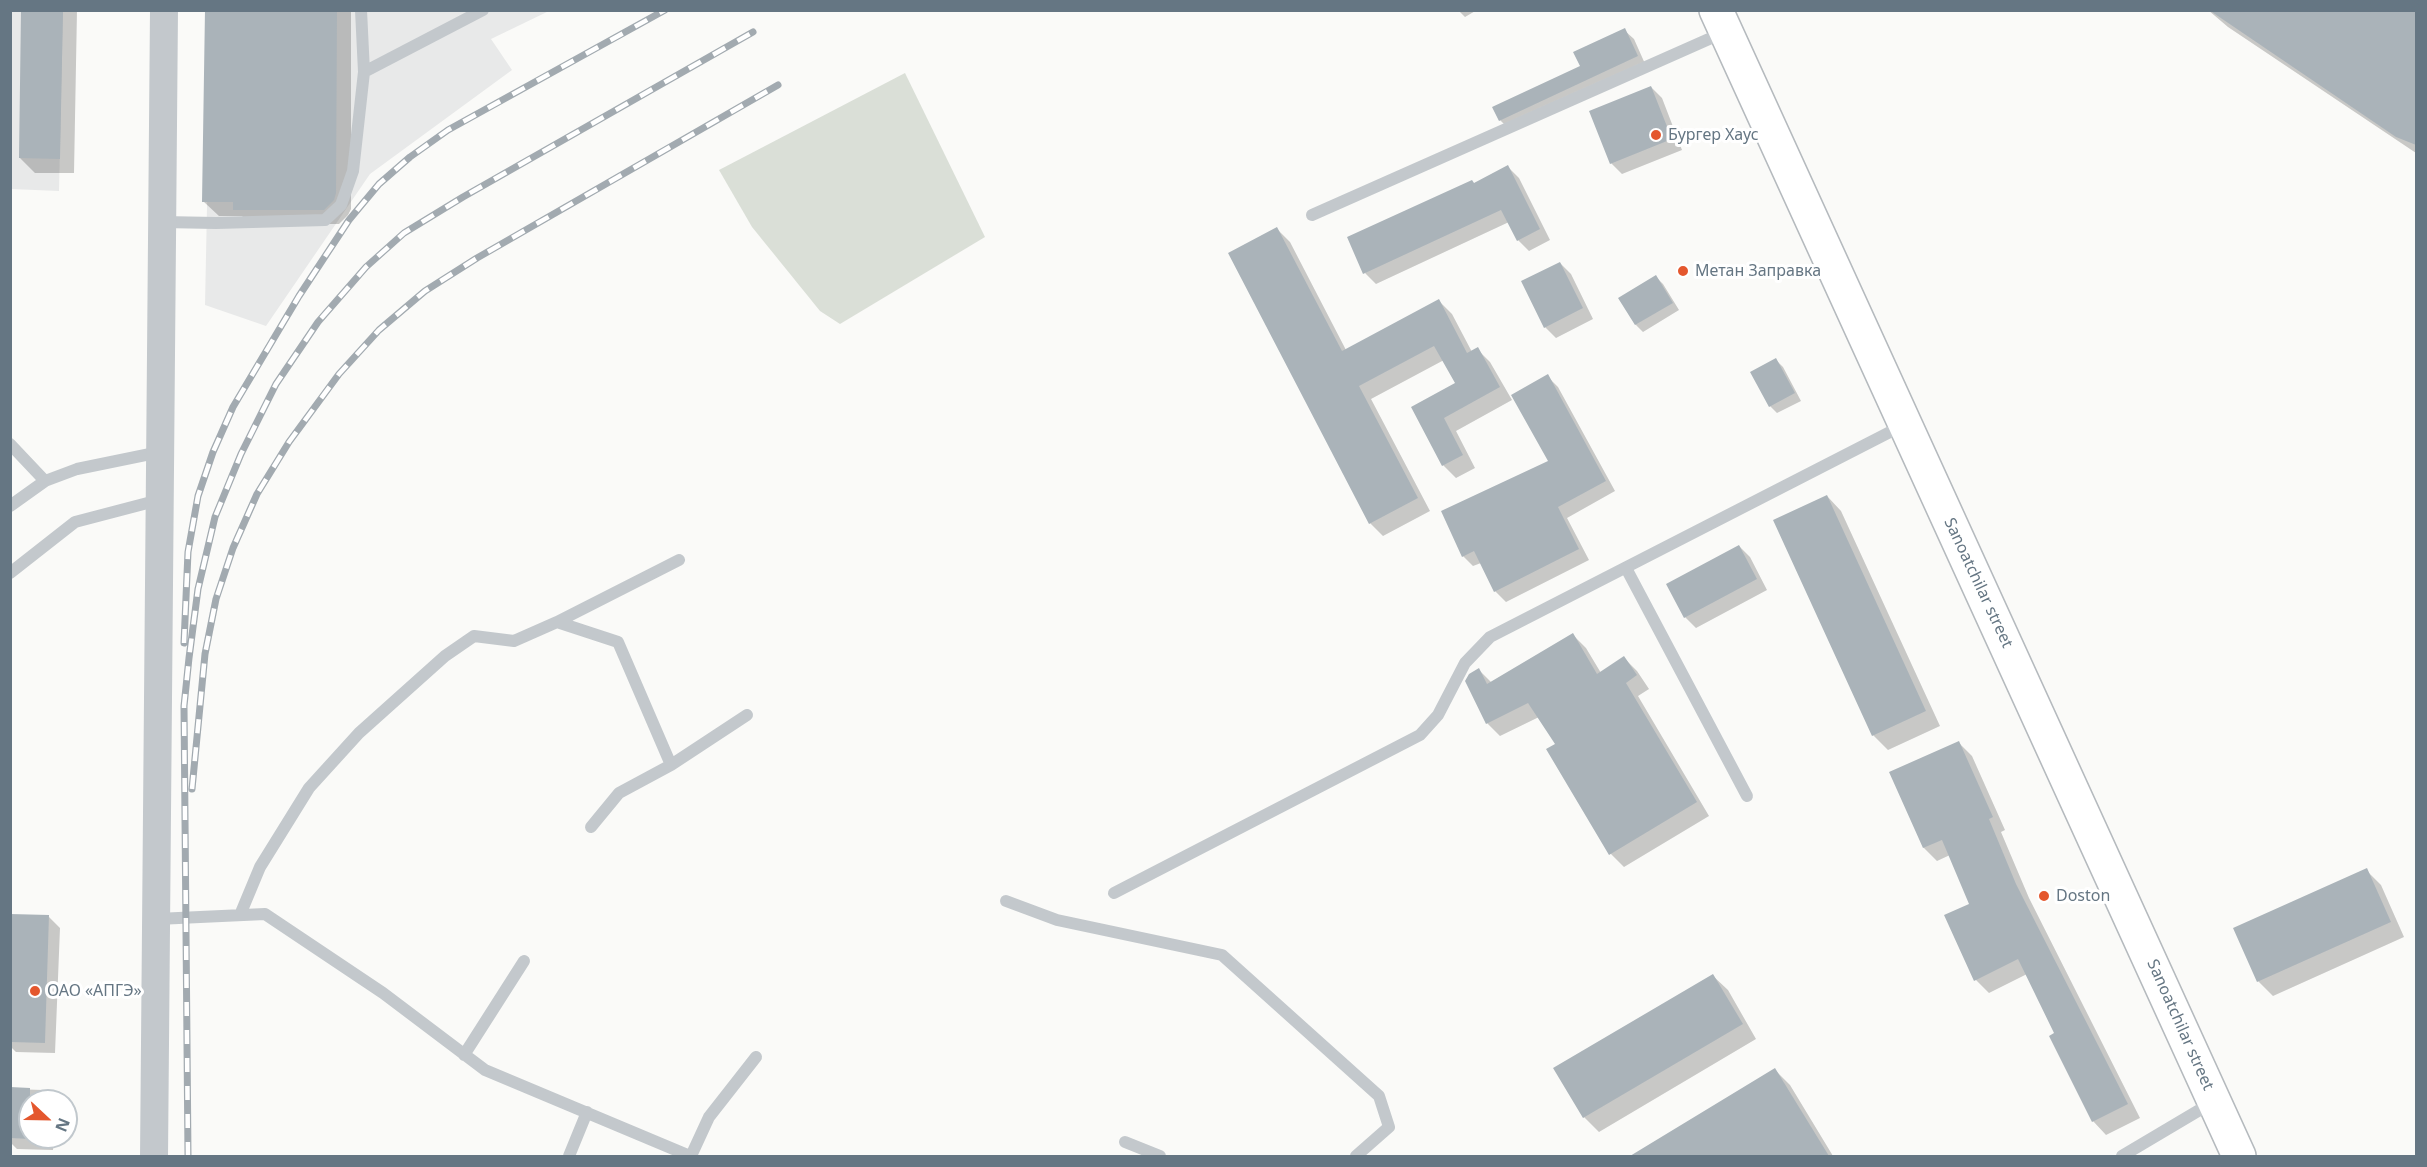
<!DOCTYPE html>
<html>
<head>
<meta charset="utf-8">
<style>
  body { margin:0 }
  #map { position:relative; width:2427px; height:1167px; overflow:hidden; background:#fafaf8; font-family:"Noto Sans",sans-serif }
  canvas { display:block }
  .frame { position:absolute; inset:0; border:12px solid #657683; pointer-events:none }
  .north { position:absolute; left:18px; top:1089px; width:60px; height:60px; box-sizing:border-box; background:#fff; border:2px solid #c1c8cd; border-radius:50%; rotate:112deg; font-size:16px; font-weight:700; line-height:24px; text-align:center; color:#657683 }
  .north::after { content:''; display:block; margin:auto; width:21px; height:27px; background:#e4572e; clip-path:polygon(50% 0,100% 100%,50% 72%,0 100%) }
</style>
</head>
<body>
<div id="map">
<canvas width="2427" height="1167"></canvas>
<div class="frame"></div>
<div class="north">N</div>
</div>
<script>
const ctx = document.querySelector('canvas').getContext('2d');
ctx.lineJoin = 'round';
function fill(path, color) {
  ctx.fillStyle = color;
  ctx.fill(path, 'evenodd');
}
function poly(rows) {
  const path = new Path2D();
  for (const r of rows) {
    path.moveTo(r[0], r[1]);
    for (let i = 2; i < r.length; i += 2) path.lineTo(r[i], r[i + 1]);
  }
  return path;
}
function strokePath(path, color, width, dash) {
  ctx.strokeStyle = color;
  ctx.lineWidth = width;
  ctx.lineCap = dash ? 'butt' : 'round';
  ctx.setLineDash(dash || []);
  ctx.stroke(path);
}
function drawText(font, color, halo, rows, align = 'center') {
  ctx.font = font + ' "Noto Sans",sans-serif';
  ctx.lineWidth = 6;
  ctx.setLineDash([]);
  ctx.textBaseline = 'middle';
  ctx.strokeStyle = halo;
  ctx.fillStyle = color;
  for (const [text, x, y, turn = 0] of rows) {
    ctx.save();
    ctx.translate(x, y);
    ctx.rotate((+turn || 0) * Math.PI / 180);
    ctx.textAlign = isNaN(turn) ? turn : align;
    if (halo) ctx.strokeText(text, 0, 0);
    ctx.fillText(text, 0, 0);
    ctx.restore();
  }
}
fill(poly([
  [11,11,63,11,59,191,11,189],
  [211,11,549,11,491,39,512,70,370,174,266,326,205,305]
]), '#e8e9e9');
fill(poly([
  [905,73,985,237,840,324,820,311,752,227,719,170]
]), '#dadfd7');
fill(poly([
  [22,10,77,10,74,173,35,173,20,158],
  [206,10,351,10,351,209,348,215,339,224,250,224,242,216,219,216,204,202],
  [1458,10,1477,10,1465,17],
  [2208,10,2416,10,2416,153,2228,27],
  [1624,30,1634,39,1646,66,1510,130,1500,120,1582,67],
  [1651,87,1662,98,1682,150,1622,174,1611,163],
  [1508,167,1519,178,1550,240,1529,251,1518,240,1509,222,1376,284,1365,273,1474,184],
  [1277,229,1290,242,1346,350,1439,301,1452,314,1472,352,1477,349,1490,362,1512,400,1456,431,1475,468,1456,478,1443,465,1413,407,1457,384,1444,360,1371,399,1430,511,1383,536,1370,523],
  [1560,263,1571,274,1593,319,1556,338,1545,327],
  [1656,277,1663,284,1679,310,1643,332,1636,325,1620,299],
  [1776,360,1783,367,1801,401,1777,413,1770,406,1752,372],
  [1547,376,1558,387,1615,491,1567,518,1589,560,1506,602,1495,591,1481,563,1473,566,1463,556,1550,461],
  [1827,496,1841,511,1940,726,1888,750,1873,735],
  [1739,546,1750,557,1767,590,1696,628,1685,617],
  [1573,635,1586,648,1601,673,1624,658,1637,671,1649,689,1638,696,1709,816,1624,867,1611,854,1557,744,1539,717,1500,736,1487,723,1479,670,1492,683],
  [1959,743,1972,756,2005,830,2001,832,2029,898,2140,1118,2106,1135,2093,1121,2051,1036,2056,1034,2027,974,1989,993,1976,980,1971,905,1950,855,1937,861,1924,848,1891,773],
  [2366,870,2381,885,2404,937,2273,996,2258,981,2235,929],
  [10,916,49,917,60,928,55,1053,16,1052,10,1046],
  [1713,976,1728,990,1756,1039,1599,1132,1584,1117],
  [1775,1070,1790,1085,1833,1156,1633,1156],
  [10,1089,44,1090,55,1101,30,1101,30,1137,54,1137,53,1150,17,1149,10,1142]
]), '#0003');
fill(poly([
  [21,10,63,10,60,159,19,158],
  [205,10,337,10,336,193,334,200,324,210,233,210,233,202,202,202],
  [2209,10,2416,10,2416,145,2396,137],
  [1625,28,1638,56,1499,121,1492,107,1580,66,1573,52],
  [1651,86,1672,139,1610,164,1589,111],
  [1508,165,1540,229,1517,241,1501,210,1363,274,1347,237,1472,180,1474,183],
  [1277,227,1342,351,1439,299,1467,353,1478,347,1500,387,1444,418,1463,455,1442,466,1411,407,1455,383,1434,346,1359,386,1418,498,1369,524,1228,253],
  [1560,262,1583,308,1544,328,1521,281],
  [1656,275,1673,303,1635,325,1618,298],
  [1776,358,1795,393,1769,407,1750,372],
  [1548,374,1606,481,1558,507,1579,549,1494,592,1474,551,1462,557,1441,511,1548,461,1511,395],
  [1827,495,1926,711,1872,736,1773,520],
  [1739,545,1757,579,1684,618,1666,584],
  [1573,633,1597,674,1624,656,1637,675,1626,683,1697,802,1609,855,1546,749,1555,744,1528,703,1486,724,1465,681,1469,674,1479,668,1487,684],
  [1959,741,1993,817,1989,819,2016,884,2128,1104,2092,1122,2049,1036,2054,1033,2018,959,1974,981,1944,915,1969,904,1942,840,1923,848,1889,772],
  [2367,868,2391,922,2257,982,2233,928],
  [10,914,49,915,45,1043,10,1042],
  [1713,974,1743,1024,1583,1118,1553,1068],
  [1775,1068,1829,1156,1630,1156],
  [10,1087,30,1088,30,1139,10,1138]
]), '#aab3b9');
const primary = poly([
  [1716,10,2239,1156]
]);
strokePath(primary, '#b5babe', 36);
strokePath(poly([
  [361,10,364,72],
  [1312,215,1709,39],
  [162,222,216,223,325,220,341,205,353,171,364,72,483,10],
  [10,444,45,481,77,469,160,452],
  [10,506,45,481],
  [1626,568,1747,796],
  [10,573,75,522,159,500],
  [557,622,679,560],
  [591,827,619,793,671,765,747,715],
  [1114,893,1420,735,1438,715,1465,663,1490,637,1890,432],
  [1006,901,1057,920,1222,955,1379,1096,1389,1127,1356,1156],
  [240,915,260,867,309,788,359,733,445,656,474,636,514,641,557,622,618,642,671,765],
  [157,919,265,914,383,993,485,1070,690,1156],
  [464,1055,524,961],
  [1125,1142,1160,1156],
  [569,1156,587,1112],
  [691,1156,709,1117,756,1057],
  [2122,1156,2213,1102]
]), '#c3c8cc', 12);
strokePath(poly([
  [154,1156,164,10]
]), '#c3c8cc', 28);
strokePath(primary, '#fff', 33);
const rail = poly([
  [184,643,188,552,198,496,213,452,233,407,299,296,349,220,379,184,410,157,448,130,665,10],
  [192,789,205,654,216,599,233,548,257,494,289,442,339,374,379,330,425,291,477,258,778,85],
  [188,1156,184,706,189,658,198,589,215,517,241,454,276,384,318,322,366,267,404,233,463,197,753,32]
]);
strokePath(rail, '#a2aab0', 7);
strokePath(rail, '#fff', 4.5, [14]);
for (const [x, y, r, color] of [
  [1656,135,6,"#e4572e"],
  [1683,271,6,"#e4572e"],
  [2044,896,6,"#e4572e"],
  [35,991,6,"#e4572e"]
]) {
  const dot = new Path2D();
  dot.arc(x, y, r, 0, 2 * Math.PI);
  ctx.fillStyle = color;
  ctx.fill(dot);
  strokePath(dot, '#fff', 2);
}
drawText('16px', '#657683', '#fff', [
  ["Бургер Хаус",1668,135],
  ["Метан Заправка",1695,271],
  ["Doston",2056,896],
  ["ОАО «АПГЭ»",47,991]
], 'left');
drawText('16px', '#657683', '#fff', [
  ["Sanoatchilar street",1978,583,65],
  ["Sanoatchilar street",2180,1025,66]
]);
</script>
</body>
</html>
